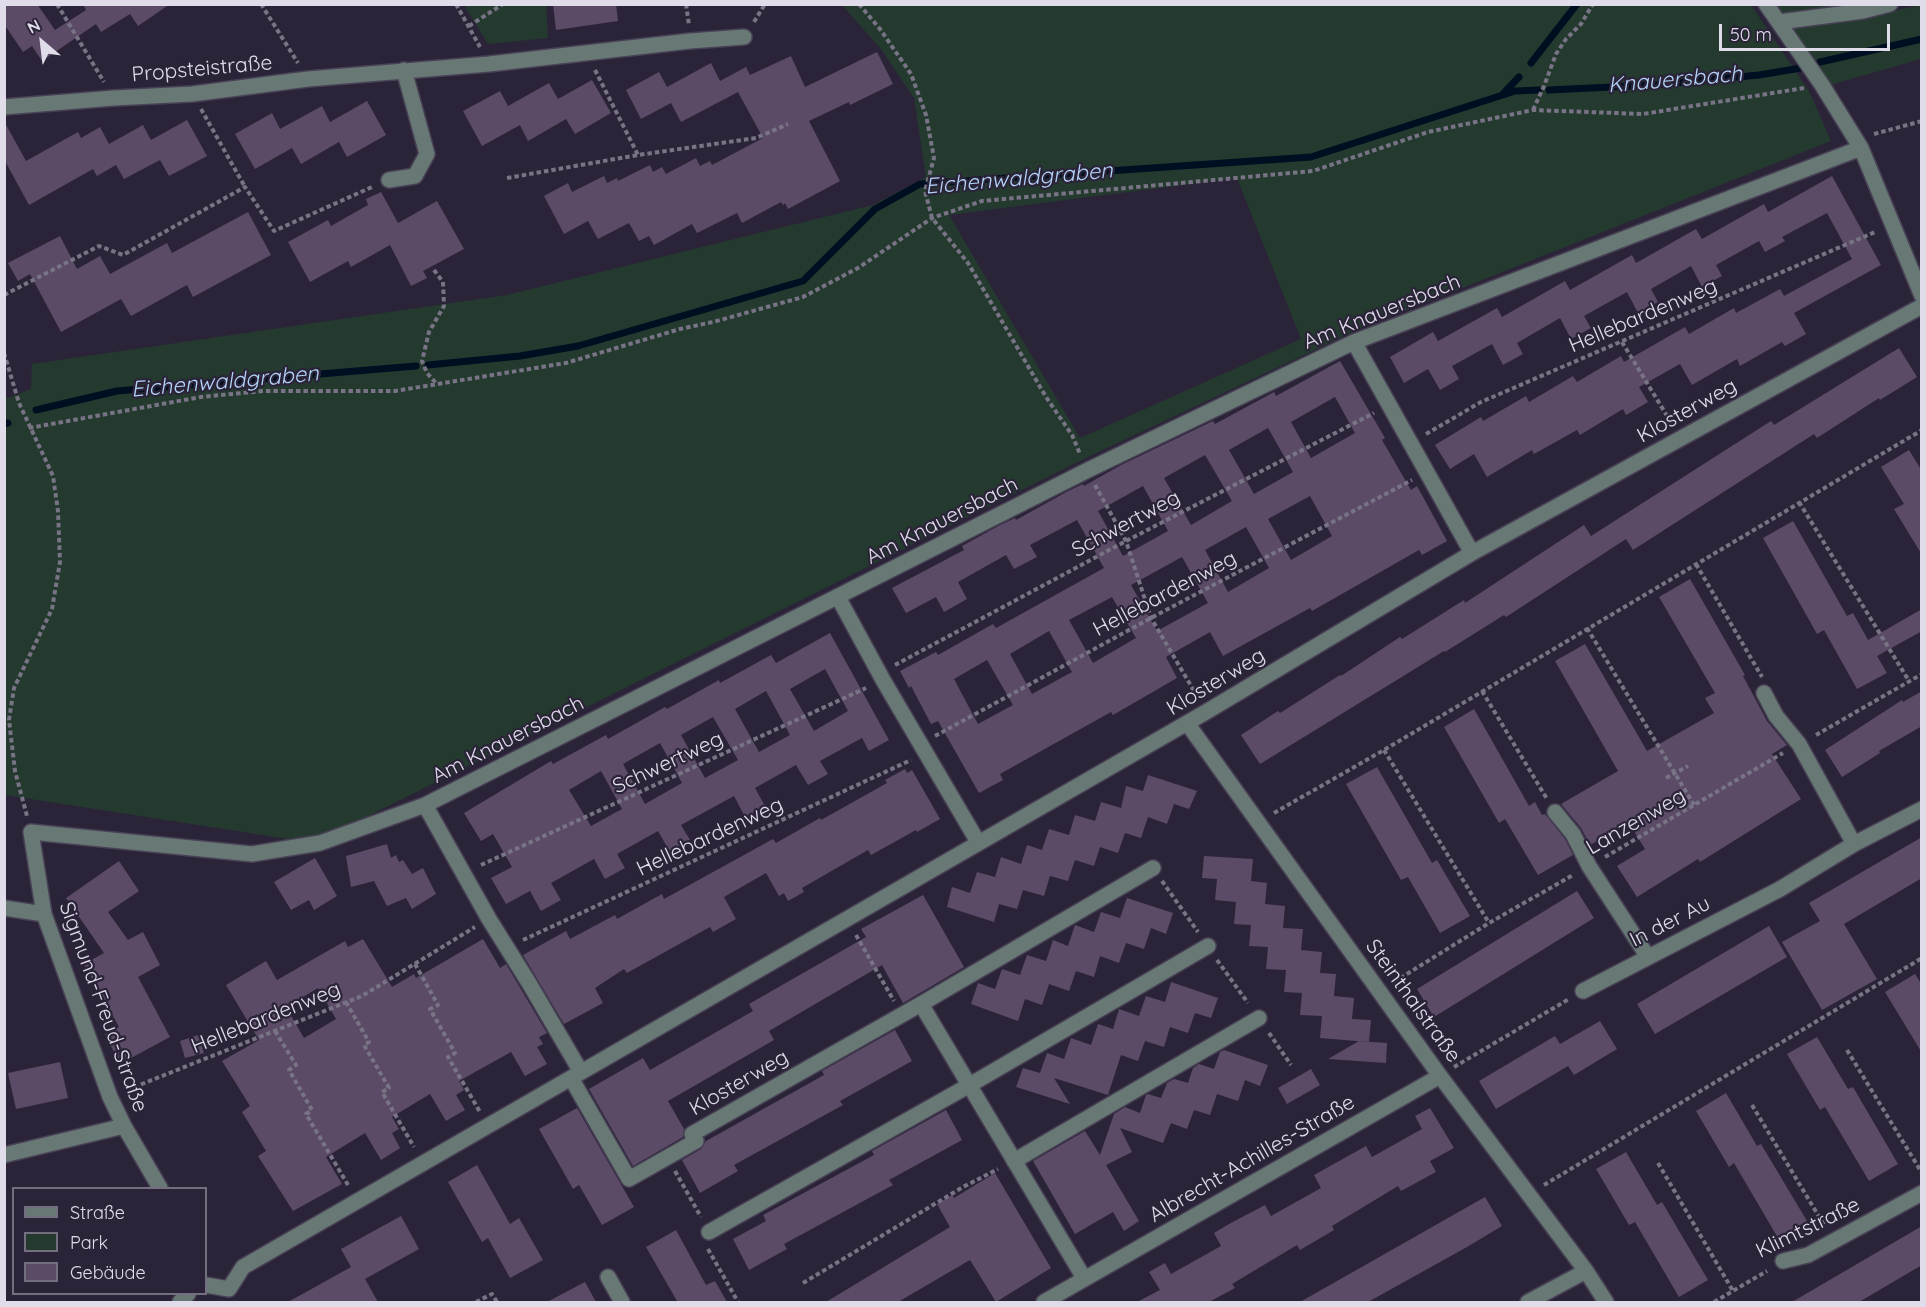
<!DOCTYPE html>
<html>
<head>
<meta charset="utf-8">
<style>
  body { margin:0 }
  #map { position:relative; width:1926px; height:1307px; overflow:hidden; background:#2b2439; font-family:Quicksand,sans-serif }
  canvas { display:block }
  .frame { position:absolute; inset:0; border:6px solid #e0dcea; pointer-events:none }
  .legend { position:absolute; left:12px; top:1187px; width:195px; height:108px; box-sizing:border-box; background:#2b2439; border:2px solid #736e80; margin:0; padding:8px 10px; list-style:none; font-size:18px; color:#e0dcea }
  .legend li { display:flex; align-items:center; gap:12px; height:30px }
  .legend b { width:30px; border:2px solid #736e80 }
  .north { position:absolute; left:12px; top:12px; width:60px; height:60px; -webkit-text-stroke:4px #2b2439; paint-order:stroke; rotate:332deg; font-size:16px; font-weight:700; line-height:24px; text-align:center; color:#e0dcea }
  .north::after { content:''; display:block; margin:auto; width:21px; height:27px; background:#e0dcea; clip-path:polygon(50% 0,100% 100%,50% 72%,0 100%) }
  .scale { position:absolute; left:1719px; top:24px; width:171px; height:27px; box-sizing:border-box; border:3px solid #e0dcea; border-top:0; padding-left:8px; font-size:18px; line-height:21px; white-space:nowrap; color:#e0dcea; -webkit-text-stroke:4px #2b2439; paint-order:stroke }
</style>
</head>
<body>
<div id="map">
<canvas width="1926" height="1307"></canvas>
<div class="frame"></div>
<ul class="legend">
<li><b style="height:8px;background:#677875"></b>Straße</li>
<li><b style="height:16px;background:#243a2f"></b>Park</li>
<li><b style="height:16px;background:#5b4b66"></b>Gebäude</li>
</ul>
<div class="north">N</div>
<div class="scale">50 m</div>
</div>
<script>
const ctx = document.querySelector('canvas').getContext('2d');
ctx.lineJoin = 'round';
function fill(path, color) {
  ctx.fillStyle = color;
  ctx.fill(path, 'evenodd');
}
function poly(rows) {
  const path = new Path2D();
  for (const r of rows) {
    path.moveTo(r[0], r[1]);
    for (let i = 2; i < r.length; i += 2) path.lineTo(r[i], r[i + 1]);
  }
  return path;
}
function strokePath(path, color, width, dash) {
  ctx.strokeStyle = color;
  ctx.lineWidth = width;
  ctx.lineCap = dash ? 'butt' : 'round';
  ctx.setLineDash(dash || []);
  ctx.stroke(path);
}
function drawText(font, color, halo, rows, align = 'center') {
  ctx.font = font + ' Quicksand,sans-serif';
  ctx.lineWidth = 4.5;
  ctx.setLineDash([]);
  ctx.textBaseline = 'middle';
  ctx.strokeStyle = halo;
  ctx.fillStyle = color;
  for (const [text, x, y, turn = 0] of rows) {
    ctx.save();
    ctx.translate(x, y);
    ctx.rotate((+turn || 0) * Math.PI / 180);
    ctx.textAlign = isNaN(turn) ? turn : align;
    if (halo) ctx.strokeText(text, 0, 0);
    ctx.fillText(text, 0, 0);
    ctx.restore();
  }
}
fill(poly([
  [464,5,546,5,548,38,488,44],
  [842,5,1751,5,1810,93,1831,141,1357,330,1090,456,314,843,5,795,5,399,31,389,32,364,507,295,873,205,926,177,914,98,881,49],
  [1237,178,1301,339,1080,438,949,215],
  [1775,5,1851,5,1855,19,1921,5,1921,59,1830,85]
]), '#243a2f');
strokePath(poly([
  [1820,62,1922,39],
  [1531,63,1577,4],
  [1549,90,1654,85,1759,75,1801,68],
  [1502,95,1519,77],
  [428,365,520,356,578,346,803,281,875,209,920,184,1311,157,1515,91,1538,90],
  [36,410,117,391,416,366],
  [4,424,8,423]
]), '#000e21', 7);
fill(poly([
  [4,4,37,4,55,30,86,10,83,4,170,4,138,26,130,14,101,32,96,24,42,61,32,46,23,52,4,24],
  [553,4,616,4,618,21,556,30],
  [877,52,893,84,850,105,849,102,809,121,840,181,788,209,785,203,783,205,781,202,742,223,737,213,697,233,692,224,654,245,649,236,639,241,629,223,598,239,588,221,564,234,544,196,568,183,572,192,604,176,607,183,617,178,618,181,650,165,653,172,662,167,666,174,696,158,700,166,710,161,712,165,763,138,738,92,681,122,671,103,641,119,626,90,659,72,667,87,711,63,720,81,746,67,750,75,791,56,805,87],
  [592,80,611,113,575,134,566,119,528,141,520,125,482,146,463,111,500,91,508,106,549,83,558,99],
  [367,101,386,135,347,157,339,142,301,164,292,148,255,169,235,134,272,113,280,129,322,106,330,122],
  [187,120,207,156,169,176,160,160,124,179,116,165,97,176,93,169,29,205,4,159,4,121,26,161,78,132,81,138,100,127,109,144,143,125,151,140],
  [1832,176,1881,265,1794,313,1806,334,1785,346,1782,342,1740,366,1737,359,1692,385,1680,364,1639,387,1648,402,1626,415,1623,409,1580,435,1577,430,1534,454,1532,450,1487,477,1474,454,1450,469,1435,445,1481,417,1483,421,1526,396,1529,402,1573,376,1577,382,1621,356,1624,362,1685,327,1689,334,1734,308,1736,313,1780,289,1784,296,1852,259,1827,213,1782,237,1785,241,1765,252,1759,241,1716,265,1722,276,1702,287,1691,266,1651,289,1658,302,1638,313,1627,292,1584,316,1591,328,1571,339,1560,318,1517,343,1523,354,1503,365,1492,344,1452,366,1459,379,1440,390,1428,369,1404,383,1390,357,1433,332,1438,341,1497,308,1502,317,1565,281,1570,290,1632,255,1636,263,1696,229,1702,239,1764,204,1768,212],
  [381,192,398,223,437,201,464,249,423,271,427,278,411,286,390,245,351,267,348,261,310,282,288,242,328,220,331,226,368,205,366,199],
  [248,212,271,255,193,297,187,285,131,316,121,299,61,332,30,274,18,281,8,263,60,236,77,269,100,256,110,274,167,243,172,253],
  [1899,348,1917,377,1880,400,1879,398,1817,438,1814,434,1633,550,1626,539,1506,617,1504,615,1445,652,1444,651,1260,764,1241,735,1278,711,1280,713,1340,675,1341,676,1400,637,1402,639,1464,600,1465,603,1584,525,1591,536,1771,421,1774,425],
  [1340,361,1385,438,1382,440,1411,490,1417,486,1447,541,1422,555,1419,550,1312,611,1310,608,1223,656,1210,632,1166,657,1177,678,1113,715,1111,712,1000,774,1003,780,979,793,938,721,931,724,911,686,909,688,900,671,936,652,938,655,993,624,996,628,1104,568,1077,520,1030,545,1037,557,1014,569,1006,555,958,582,967,599,944,612,936,597,906,613,892,588,964,550,962,546,1000,525,1015,518,1016,520,1068,491,1083,484,1084,486,1121,465,1213,421,1215,424,1274,392,1276,396],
  [1335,397,1355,433,1311,458,1291,422],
  [1268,428,1293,472,1254,494,1229,450],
  [1205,455,1232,501,1191,525,1164,478],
  [1143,486,1168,531,1123,556,1098,511],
  [1310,496,1332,536,1291,560,1268,519],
  [1246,527,1269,568,1228,592,1205,550],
  [1182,557,1208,603,1157,631,1131,585],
  [1112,597,1136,638,1093,663,1069,620],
  [1049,631,1072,672,1032,694,1010,654],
  [987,660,1013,705,978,724,954,679],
  [1909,450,1922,471,1922,555,1894,509,1904,504,1881,467],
  [1793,521,1847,616,1853,613,1868,640,1922,609,1922,631,1877,656,1887,673,1857,689,1824,630,1817,634,1763,538],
  [1690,579,1745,675,1743,676,1767,721,1787,745,1772,754,1801,799,1700,862,1698,859,1637,897,1617,866,1645,849,1629,823,1590,845,1581,828,1561,804,1618,771,1555,661,1585,644,1647,751,1714,713,1705,698,1715,693,1659,597],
  [830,633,889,740,869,751,862,738,820,761,828,774,808,785,796,765,755,788,765,806,745,817,734,796,681,825,690,840,670,852,658,831,617,854,625,868,605,879,594,859,551,883,561,900,541,911,530,891,506,904,491,878,512,867,493,834,481,841,464,813,551,761,553,764,606,735,608,739,665,707,667,709,719,680,720,683,771,655,776,663],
  [825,669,848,711,814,731,790,689],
  [766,691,790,735,759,752,735,709],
  [713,717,738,760,705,778,681,735],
  [660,743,682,783,645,804,623,764],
  [601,771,622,809,591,826,569,790],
  [1922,691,1922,726,1879,751,1880,753,1842,777,1825,750,1902,700,1903,702],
  [1474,709,1529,806,1535,802,1542,815,1545,814,1565,839,1573,855,1538,875,1505,819,1499,823,1444,727],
  [1377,767,1432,863,1437,860,1470,916,1440,933,1408,877,1401,880,1346,784],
  [905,769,907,773,912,770,940,819,917,832,916,830,871,855,868,850,802,888,804,892,788,901,784,893,779,896,766,873,724,897,736,919,713,932,710,927,627,973,624,969,595,988,603,1003,564,1024,523,955,566,931,570,939,615,915,617,919,662,894,664,899,773,839,776,843,820,818,821,820,887,783,885,780],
  [1148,775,1197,791,1189,809,1174,804,1167,824,1148,817,1141,838,1125,833,1118,853,1100,847,1094,866,1075,860,1068,881,1050,876,1044,896,1023,890,1017,909,999,904,994,922,947,907,952,887,970,893,977,872,995,877,1001,857,1021,864,1027,845,1042,850,1049,829,1069,835,1075,815,1095,821,1101,802,1121,808,1126,786,1143,791],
  [1922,837,1922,878,1844,924,1877,979,1822,1010,1782,942,1820,921,1809,903],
  [387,844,391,858,396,855,399,862,403,860,412,874,423,868,436,894,412,909,406,898,387,906,374,881,351,887,346,856],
  [1204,856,1253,859,1251,881,1267,883,1265,904,1285,906,1283,928,1303,929,1301,950,1322,952,1320,973,1336,974,1334,996,1354,998,1352,1019,1371,1020,1369,1042,1320,1038,1322,1016,1300,1015,1302,993,1284,992,1286,970,1266,969,1268,947,1249,946,1251,925,1234,924,1236,902,1215,900,1217,879,1202,878],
  [315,858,337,896,314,910,309,900,291,910,274,882],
  [119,861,139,891,108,912,128,940,143,932,160,965,138,977,170,1037,120,1064,105,1034,119,1027,84,964,104,953,66,898],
  [1577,891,1594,918,1434,1017,1417,989],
  [923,895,964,967,903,1003,882,965,769,1031,774,1040,668,1101,684,1129,683,1137,633,1166,589,1089,643,1058,650,1070,753,1011,749,1004,866,937,861,929],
  [1127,898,1173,913,1166,934,1151,928,1144,949,1126,943,1119,963,1100,956,1094,977,1076,971,1069,991,1049,984,1042,1005,1025,999,1018,1021,971,1004,978,983,995,989,1002,969,1020,975,1027,955,1046,961,1053,940,1068,946,1075,925,1094,932,1101,912,1120,918],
  [1769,926,1787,957,1655,1034,1637,1004],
  [363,939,392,987,414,974,416,978,483,939,500,968,506,964,547,1033,539,1037,543,1044,537,1047,547,1064,525,1076,511,1052,459,1081,464,1090,456,1095,465,1110,446,1121,430,1094,392,1117,399,1129,392,1133,400,1148,381,1160,365,1133,326,1157,342,1184,293,1211,258,1156,266,1151,242,1112,250,1106,222,1061,259,1040,226,985,266,961,277,980,345,941,348,947],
  [318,988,336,1019,304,1038,286,1007],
  [1915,974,1922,985,1922,1053,1885,992],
  [1171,982,1218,998,1211,1018,1195,1013,1188,1033,1170,1027,1164,1047,1145,1041,1138,1061,1121,1055,1108,1095,1054,1078,1070,1104,1016,1087,1023,1068,1040,1073,1047,1053,1064,1059,1071,1038,1091,1045,1098,1024,1113,1029,1119,1009,1139,1016,1146,996,1165,1002],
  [1600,1021,1617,1049,1574,1075,1568,1066,1496,1109,1479,1081,1555,1036,1560,1044],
  [895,1030,912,1061,840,1101,843,1105,734,1165,738,1171,700,1193,682,1160,701,1149,706,1141,824,1075,822,1071],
  [198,1035,204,1053,185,1058,180,1041],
  [1817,1037,1848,1089,1853,1087,1898,1164,1869,1181,1825,1107,1820,1110,1787,1054],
  [1359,1041,1387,1043,1386,1063,1328,1059],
  [1224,1050,1268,1065,1260,1086,1245,1080,1238,1101,1217,1094,1210,1115,1194,1110,1187,1129,1171,1123,1163,1143,1120,1128,1132,1152,1106,1165,1139,1221,1124,1231,1113,1212,1075,1234,1033,1161,1085,1131,1100,1155,1114,1114,1125,1107,1140,1113,1146,1095,1148,1094,1161,1098,1167,1083,1174,1079,1188,1083,1193,1068,1199,1064,1214,1069,1220,1052],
  [60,1062,68,1098,16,1109,8,1073],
  [1311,1069,1320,1085,1287,1104,1278,1088],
  [1726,1093,1757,1146,1761,1144,1807,1221,1778,1238,1734,1163,1729,1167,1696,1111],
  [577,1108,634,1207,602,1225,579,1185,573,1189,539,1129],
  [1430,1108,1454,1148,1430,1161,1436,1172,1401,1191,1398,1186,1332,1226,1334,1230,1300,1250,1297,1245,1232,1284,1235,1288,1209,1302,1137,1302,1160,1290,1149,1272,1165,1263,1171,1274,1221,1246,1214,1233,1229,1224,1265,1205,1271,1216,1321,1188,1314,1175,1366,1146,1372,1157,1422,1129,1415,1116],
  [946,1110,962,1140,889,1180,893,1185,784,1244,787,1249,749,1270,733,1239,766,1221,763,1215,874,1155,872,1151],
  [1626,1152,1657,1205,1662,1202,1708,1280,1679,1297,1635,1222,1629,1225,1596,1169],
  [477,1165,510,1224,519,1218,543,1260,510,1278,488,1238,482,1242,448,1182],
  [995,1173,1051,1268,996,1302,970,1260,898,1302,826,1302,950,1227,937,1204,952,1195,954,1198],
  [1485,1197,1502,1226,1467,1247,1368,1302,1300,1302],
  [401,1216,419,1249,365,1279,378,1302,288,1302,351,1267,341,1249],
  [1922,1226,1922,1265,1859,1302,1792,1302],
  [676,1230,706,1285,715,1281,727,1302,674,1302,677,1301,646,1247],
  [585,1282,596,1302,547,1302]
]), '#5b4b66');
const minor = poly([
  [1766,4,1822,85,1861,148,1922,296],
  [1779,22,1863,11,1890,4],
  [4,107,114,98,192,94,308,79,489,64,690,41,744,37],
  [389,180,415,176,427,154,404,70],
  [1354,342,1472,553],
  [838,597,883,680,978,842],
  [1764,693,1776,716,1799,744,1854,844],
  [1187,723,1440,1076,1586,1271,1606,1302],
  [425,805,489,919,529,983,581,1072],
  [1555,812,1573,834,1589,866,1648,957],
  [4,908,44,914],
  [1583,991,1780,889,1854,844,1922,809],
  [921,1004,1084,1278],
  [571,1078,629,1179,696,1141,692,1134,921,1004,1153,868],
  [4,1155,124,1126],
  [1014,1161,1259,1018],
  [160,1188,124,1126,110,1097,44,914,31,832,252,854,320,843,425,805,1088,470,1354,342,1861,148],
  [709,1232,968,1086,1208,946],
  [1783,1261,1808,1255,1922,1193],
  [608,1277,622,1302],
  [206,1285,229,1289],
  [229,1289,243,1267,1206,712,1472,553,1922,306],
  [180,1302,188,1294],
  [1044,1302,1440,1076],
  [1528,1302,1586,1271]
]);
strokePath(minor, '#484155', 18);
strokePath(poly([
  [57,4,104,82],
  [261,4,298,63],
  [456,4,480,47],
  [686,4,689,25],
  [859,4,880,29,911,74,926,115,934,158,925,191,932,218,968,263,1046,397,1072,435,1080,454],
  [754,22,765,4],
  [469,26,503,4],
  [595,70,638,155],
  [201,109,245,187],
  [1533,110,1544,86,1556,54,1566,39,1581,24,1593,4],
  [1874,134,1922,121],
  [507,178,638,155,756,138,788,124],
  [434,270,443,282,444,306,429,332,422,361,427,373,436,383],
  [4,295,99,246,123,255,245,187,274,231,372,187],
  [1622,342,1672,424],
  [4,353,19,403,53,476,58,511,60,562,52,609,14,688,9,720,15,771,27,816],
  [29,428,201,397,263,391,395,391,566,363,680,329,713,322,803,297,858,268,932,218,982,201,1313,171,1428,132,1533,110,1643,114,1804,88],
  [1426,434,1481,402,1875,232],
  [1095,485,1126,541,1151,618,1197,696],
  [1799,502,1909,681],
  [1696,564,1762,677],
  [1587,628,1694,805],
  [895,665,1126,541,1374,413],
  [1482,691,1547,799],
  [1816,735,1922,674],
  [935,736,1151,618,1412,480],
  [1384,750,1489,923],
  [1666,778,1688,766],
  [1274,813,1384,750,1922,430],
  [1605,857,1783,753],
  [481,865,866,688],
  [1162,881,1198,932],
  [856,935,894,1001],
  [523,940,911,760],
  [1217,960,1248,1003],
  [415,964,438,1005,430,1009,455,1053,448,1057,480,1112],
  [1394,982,1489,923,1573,875],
  [346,1002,369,1042,364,1045,389,1088,382,1092,414,1147],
  [275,1031,296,1065,289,1070,312,1110,306,1114,348,1185],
  [1269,1033,1291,1065],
  [1847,1050,1922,1173],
  [1454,1067,1569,999],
  [127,1090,362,996,475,927],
  [1752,1105,1824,1225],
  [1658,1163,1733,1291],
  [675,1171,701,1217],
  [1544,1185,1922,958],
  [708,1249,738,1302],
  [803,1283,963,1187,998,1169],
  [476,1302,492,1294,497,1302],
  [1714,1302,1767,1271]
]), '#787385', 4, [4.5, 3]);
strokePath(minor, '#677875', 15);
drawText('21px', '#e0dcea', '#2b2439', [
  ["Propsteistraße",202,69,-5],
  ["Am Knauersbach",1382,312,-22],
  ["Hellebardenweg",1643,316,-23],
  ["Klosterweg",1687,411,-29],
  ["Am Knauersbach",942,521,-27],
  ["Schwertweg",1126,524,-28],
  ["Hellebardenweg",1165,594,-28],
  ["Klosterweg",1216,682,-31],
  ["Am Knauersbach",508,740,-27],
  ["Schwertweg",668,763,-25],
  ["Lanzenweg",1636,822,-30],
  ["Hellebardenweg",710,837,-25],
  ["In der Au",1670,922,-27],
  ["Steinthalstraße",1413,1001,54],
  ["Sigmund-Freud-Straße",103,1007,70],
  ["Hellebardenweg",266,1018,-22],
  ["Klosterweg",739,1083,-30],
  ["Albrecht-Achilles-Straße",1252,1159,-30],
  ["Klimtstraße",1808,1228,-26]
]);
drawText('italic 22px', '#b3d3f8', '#2b2439', [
  ["Knauersbach",1675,80,-5],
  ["Eichenwaldgraben",1019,179,-5],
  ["Eichenwaldgraben",225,382,-5]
]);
</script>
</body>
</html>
